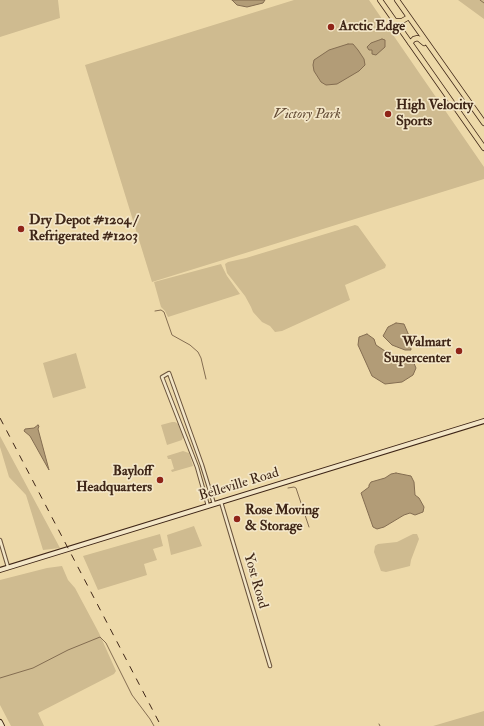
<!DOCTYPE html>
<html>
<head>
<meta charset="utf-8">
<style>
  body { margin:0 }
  canvas { display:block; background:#edd9a9 }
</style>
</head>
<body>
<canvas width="484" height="726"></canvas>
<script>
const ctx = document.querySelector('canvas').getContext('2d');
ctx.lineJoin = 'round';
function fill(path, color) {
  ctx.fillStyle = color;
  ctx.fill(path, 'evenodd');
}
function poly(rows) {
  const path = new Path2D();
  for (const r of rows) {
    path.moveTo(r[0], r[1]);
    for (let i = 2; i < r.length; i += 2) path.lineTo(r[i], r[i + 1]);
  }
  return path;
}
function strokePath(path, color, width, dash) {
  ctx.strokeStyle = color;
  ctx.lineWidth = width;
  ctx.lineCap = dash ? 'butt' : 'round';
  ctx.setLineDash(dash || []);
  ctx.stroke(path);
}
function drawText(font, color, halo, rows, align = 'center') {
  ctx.font = font + ' "IM FELL Double Pica",serif';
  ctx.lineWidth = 3.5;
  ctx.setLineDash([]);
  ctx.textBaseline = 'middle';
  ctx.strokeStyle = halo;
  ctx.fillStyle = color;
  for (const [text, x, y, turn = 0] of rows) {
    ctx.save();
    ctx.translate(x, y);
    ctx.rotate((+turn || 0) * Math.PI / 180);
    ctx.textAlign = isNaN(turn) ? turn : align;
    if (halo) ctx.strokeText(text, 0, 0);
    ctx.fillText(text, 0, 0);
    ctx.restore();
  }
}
fill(poly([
  [0,0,58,0,60,18,0,37],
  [294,0,369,0,484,167,484,179,152,282,85,65],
  [458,0,484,0,484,19],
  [355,225,358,226,386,265,385,268,345,285,350,300,282,331,275,332,270,326,262,322,253,312,251,307,245,296,227,273,225,264,228,262,246,258],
  [221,264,227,276,240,294,168,317,165,311,161,307,154,282],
  [76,353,86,388,53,398,43,363],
  [172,422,175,422,178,424,183,437,182,440,167,445,161,425],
  [0,436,60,548,43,550,26,495,9,477,0,447],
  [183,451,189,453,193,466,172,472,171,470,174,469,171,459,168,459,167,456],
  [194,526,202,546,171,555,167,535],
  [160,534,163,546,153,549,157,560,144,564,147,575,98,590,83,556],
  [413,534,417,534,419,539,411,560,410,566,386,572,381,571,374,552,375,546,378,544,397,542],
  [62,566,68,580,75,588,99,633,116,671,114,674,38,713,44,726,11,726,0,705,0,580,47,568],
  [484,711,484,726,433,726]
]), '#cfbb90');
const water = poly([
  [232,0,265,0,263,3,247,7,237,5,232,0],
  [382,39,385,40,385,47,376,55,372,54,372,50,369,50,367,47,371,43,382,39],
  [348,44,353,44,358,50,364,59,365,65,359,71,337,84,326,85,321,82,314,71,313,65,314,60,329,50,348,44],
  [396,323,404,324,410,338,411,350,405,350,392,345,383,336,388,327,396,323],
  [367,334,374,339,376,345,388,353,400,359,413,361,416,368,413,375,402,382,385,384,372,376,358,345,359,337,367,334],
  [38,425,39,426,38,429,49,470,30,436,24,431,25,429,34,428,38,425],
  [396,473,411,476,414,482,415,495,419,498,424,507,423,512,415,515,410,513,404,515,384,527,377,529,373,527,361,493,369,487,369,485,371,482,385,478,391,474,396,473]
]);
fill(water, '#b29c77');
strokePath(water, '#846d51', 1);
strokePath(poly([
  [480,0,484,3],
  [155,311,161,310,164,312,172,335,190,345,198,352,201,358,206,379],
  [288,488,294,487,296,488,309,527],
  [0,678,33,668,68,650,100,637,106,643,132,695,150,719,154,726],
  [379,724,380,726]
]), '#846d51', 1);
const street = poly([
  [221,502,270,666],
  [208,506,197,467,162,377,169,373,202,465,214,504],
  [0,540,8,567]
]);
const secondary = poly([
  [0,570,484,421],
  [0,722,2,726]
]);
const primary = poly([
  [380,0,484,148],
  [397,0,484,123],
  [394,21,402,21,409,17],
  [410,43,414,39,418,38,424,43]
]);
strokePath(street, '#6a533c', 4.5);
strokePath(secondary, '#3f2617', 6);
strokePath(primary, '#3f2617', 6);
strokePath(street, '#f3e6c7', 2.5);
strokePath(secondary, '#f3e6c7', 4);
strokePath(primary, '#edd9a9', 4.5);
strokePath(poly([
  [0,418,161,726]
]), '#3f2617', 1, [7, 7]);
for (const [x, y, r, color] of [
  [331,27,4,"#8f2418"],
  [388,114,4,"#8f2418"],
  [21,229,4,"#8f2418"],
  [459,351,4,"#8f2418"],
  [160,480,4,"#8f2418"],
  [237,519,4,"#8f2418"]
]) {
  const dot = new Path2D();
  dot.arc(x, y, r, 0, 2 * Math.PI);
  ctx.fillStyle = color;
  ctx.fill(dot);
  strokePath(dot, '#f3e6c7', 1.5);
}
drawText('bold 14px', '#3f2617', '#f3e6c7', [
  ["Arctic Edge",339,27],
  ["High Velocity",396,106],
  ["Sports",396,122],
  ["Dry Depot #1204 /",29,221],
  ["Refrigerated #1203",29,237],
  ["Walmart",451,343,"right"],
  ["Supercenter",451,359,"right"],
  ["Bayloff",152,472,"right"],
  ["Headquarters",152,488,"right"],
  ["Rose Moving",245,511],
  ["& Storage",245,527]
], 'left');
drawText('italic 14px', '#634b35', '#f3e6c7', [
  ["Victory Park",307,115]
]);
drawText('14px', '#3f2617', '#f3e6c7', [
  ["Belleville Road",239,485,-17],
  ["Yost Road",255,581,74]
]);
</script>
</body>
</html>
